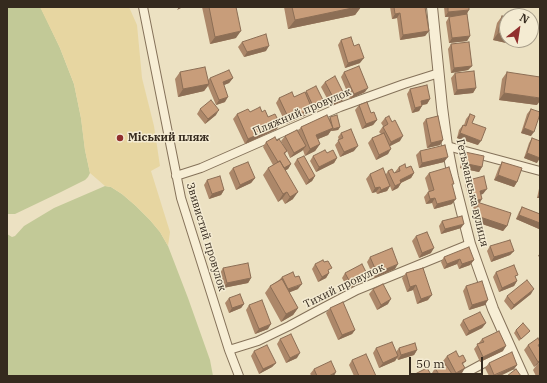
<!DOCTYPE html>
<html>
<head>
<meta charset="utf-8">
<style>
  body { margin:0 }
  #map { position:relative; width:547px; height:383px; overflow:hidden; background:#ece1c2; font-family:"IBM Plex Serif",serif }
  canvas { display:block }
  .frame { position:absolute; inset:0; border:8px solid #352a1e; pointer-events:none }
  .north { position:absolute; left:499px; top:8px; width:40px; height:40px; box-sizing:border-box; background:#f4ebd2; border:1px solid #a89e8a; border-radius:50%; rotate:30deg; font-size:11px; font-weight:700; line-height:16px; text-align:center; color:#352a1e }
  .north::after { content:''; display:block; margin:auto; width:14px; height:18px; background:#912f2d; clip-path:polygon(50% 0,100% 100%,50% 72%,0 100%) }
  .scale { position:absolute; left:409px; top:357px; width:74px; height:18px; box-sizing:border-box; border:2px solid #352a1e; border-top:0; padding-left:5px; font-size:12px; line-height:14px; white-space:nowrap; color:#352a1e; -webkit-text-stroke:3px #f4ebd2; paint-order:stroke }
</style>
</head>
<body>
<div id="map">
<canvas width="547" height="383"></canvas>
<div class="frame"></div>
<div class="north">N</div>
<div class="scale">50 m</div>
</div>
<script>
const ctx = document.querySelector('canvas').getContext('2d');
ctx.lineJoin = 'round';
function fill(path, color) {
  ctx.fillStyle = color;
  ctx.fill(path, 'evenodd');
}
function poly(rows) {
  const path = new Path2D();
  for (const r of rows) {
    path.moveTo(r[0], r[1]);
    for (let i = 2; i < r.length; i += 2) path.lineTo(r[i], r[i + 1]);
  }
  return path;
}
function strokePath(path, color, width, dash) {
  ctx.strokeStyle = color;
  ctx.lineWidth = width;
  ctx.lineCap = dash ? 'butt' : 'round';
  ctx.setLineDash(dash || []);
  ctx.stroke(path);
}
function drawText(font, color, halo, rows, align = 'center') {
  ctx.font = font + ' "IBM Plex Serif",serif';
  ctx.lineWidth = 3;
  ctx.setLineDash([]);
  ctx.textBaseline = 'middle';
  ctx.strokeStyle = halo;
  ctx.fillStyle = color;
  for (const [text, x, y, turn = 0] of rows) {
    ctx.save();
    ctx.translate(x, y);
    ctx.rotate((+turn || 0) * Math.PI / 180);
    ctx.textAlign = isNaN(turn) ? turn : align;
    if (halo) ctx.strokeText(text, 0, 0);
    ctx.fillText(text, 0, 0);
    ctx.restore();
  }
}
fill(poly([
  [7,7,40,7,42,10,60,48,74,84,81,118,85,150,90,173,88,177,85,180,61,192,15,214,7,214],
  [105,186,111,187,122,194,136,206,150,220,160,232,168,246,188,298,210,360,213,376,7,376,7,234,12,237,15,236,24,226,54,208]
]), '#c2c997');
fill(poly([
  [40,7,129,7,137,25,142,78,154,126,160,166,151,171,170,232,168,246,160,232,150,220,136,206,122,194,111,187,105,186,90,173,85,150,81,118,74,84,60,48]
]), '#e7d6a1');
const minor = poly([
  [143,7,181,198,229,350,239,376],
  [447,146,540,171],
  [176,176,201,168,340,107,404,84,439,73],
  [229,350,258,341,289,326,315,312,357,290,470,244],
  [460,376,510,349]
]);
const tertiary = poly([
  [432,7,442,107,447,146,453,177,470,244,493,309,523,376]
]);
strokePath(minor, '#85725a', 10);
strokePath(tertiary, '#85725a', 12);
strokePath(minor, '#f7eed5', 8);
strokePath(tertiary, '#f7eed5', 10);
fill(poly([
  [202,7,236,7,236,38,210,44],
  [284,7,361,7,355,15,288,29],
  [390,7,425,7,429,31,425,36,400,40,397,18,392,19],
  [444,7,469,7,467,14,470,36,467,41,449,43,446,22,449,17,445,17],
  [502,16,524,47,493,40,497,23],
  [341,40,354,46,360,63,345,68,338,45],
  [242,42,266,51,244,57,238,47],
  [451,44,472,66,468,70,451,73,448,49],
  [180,72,208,80,210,78,233,78,229,83,224,85,225,102,216,105,208,86,204,91,178,97,175,79],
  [344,72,365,92,350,99,341,77],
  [507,72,537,105,499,100,502,79],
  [455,73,476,88,473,93,454,95,451,78],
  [325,82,345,96,342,101,331,106,321,87],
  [410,89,430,99,427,104,422,105,419,111,412,113,407,94],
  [306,91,325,104,321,108,311,113,310,112,309,114,286,124,276,103,279,98,294,97,305,93],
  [359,105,371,113,377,120,373,125,362,129,355,110],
  [200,109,216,115,205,124,197,114],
  [531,109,531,136,521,133,527,114],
  [250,112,262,112,268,117,277,129,245,144,233,119,237,114],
  [470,114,472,123,478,145,457,138,459,130,463,125,464,125,466,119],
  [330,117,340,127,338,130,331,131,331,130,328,135,318,139,320,144,315,151,305,156,303,150,290,158,287,151,285,154,291,164,288,169,285,170,293,199,285,204,282,199,278,202,263,175,268,168,273,165,263,147,266,142,277,141,286,150,281,141,285,136,298,131,301,127,329,119],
  [385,118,400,141,390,146,388,154,376,160,368,143,372,138,381,134,379,132,383,126,381,123],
  [426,119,443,140,440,145,427,148,423,123],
  [341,133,354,151,340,157,335,145,339,140,338,137],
  [532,138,537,163,524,158,529,143],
  [420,151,444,162,419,168,416,155],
  [465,152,482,167,479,172,460,168,462,157],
  [313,156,337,158,334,163,316,172,310,161],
  [297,159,315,176,312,181,306,185,294,164],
  [502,162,517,182,514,187,494,180,499,167],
  [399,167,406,168,414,173,411,178,401,183,398,188,392,191,390,186,387,191,377,194,376,192,372,193,366,179,370,174,386,174,388,171,394,173,396,173,395,172],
  [233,168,255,178,251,183,236,190,229,173],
  [429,173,452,187,452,204,434,209,432,203,426,204,424,197,428,192,429,192,425,178],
  [207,180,224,190,221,195,209,199,204,185],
  [469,180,483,194,481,194,480,203,507,226,503,231,476,222,473,207,474,205,471,206,465,185],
  [540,184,540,198,537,198],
  [522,207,540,214,540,227,539,229,516,219,519,212],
  [442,221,461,228,441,234,439,226],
  [416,236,431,253,419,258,412,241],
  [490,246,514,251,510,255,491,262,487,251],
  [370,257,395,269,374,278,367,262],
  [444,257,474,260,470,265,459,269,457,264,444,269,441,262],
  [315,264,329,272,329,273,326,278,318,282,312,269],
  [223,268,251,278,248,283,223,288,220,273],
  [423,268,428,300,417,304,413,290,407,292,402,278,406,273],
  [496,272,517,281,514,286,499,292,493,277],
  [345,273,365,280,348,289,342,278],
  [282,277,298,289,289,292,298,308,293,315,281,322,265,293,270,286,279,280],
  [466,286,485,305,469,310,463,291],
  [373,289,388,304,377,310,369,294],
  [531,294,511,310,504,301,507,296],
  [229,298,244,304,241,308,229,313,225,303],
  [249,305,268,329,255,334,246,310],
  [330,308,355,330,352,334,338,340,326,313],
  [463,320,486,323,482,328,466,336,460,325],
  [516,330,530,331,519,341,514,333],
  [280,339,297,358,286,363,277,344],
  [482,339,503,351,480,362,474,349],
  [528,345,539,346,540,362,534,367,524,350],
  [376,348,396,352,399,348,417,350,414,355,398,360,397,358,395,361,379,368,373,353],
  [254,351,276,363,272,367,259,374,251,356],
  [447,356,459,357,466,361,463,364,462,373,457,376,451,376,451,375,450,376,434,376,432,373,435,368,444,362,443,361],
  [352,360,376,376,354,376,349,365],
  [540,362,540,376,536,376,533,370,538,363],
  [489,363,517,365,514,369,500,376,489,376,485,368],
  [314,369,334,376,312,376,310,374]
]), '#ac8769');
fill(poly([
  [179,7,183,7,177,10],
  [357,7,361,7,355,15,288,29,295,20],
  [469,10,466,15,445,17,448,12],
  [400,13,397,18,392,19,395,14],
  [241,31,236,38,210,44,215,37],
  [429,31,425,36,400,40,403,35],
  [498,33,507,35,507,40,529,40,524,47,493,40],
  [470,36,467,41,449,43,452,38],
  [269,46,266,51,244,57,247,52],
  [364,58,360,63,345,68,348,63],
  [472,66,468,70,451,73,454,68],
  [233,78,229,83,219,87,223,82],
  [209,84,204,91,178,97,183,89],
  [368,88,365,92,350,99,354,94],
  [476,88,473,93,454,95,457,90],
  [504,93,540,98,540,101,537,105,499,100],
  [345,96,342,101,331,106,335,101],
  [228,97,225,102,216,105,219,100],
  [430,99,427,104,417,106,421,101],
  [325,104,321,108,311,113,314,108],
  [422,106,419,111,412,113,415,108],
  [312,109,309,114,286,124,289,119],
  [219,110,216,115,205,124,208,119],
  [377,120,373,125,362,129,366,124],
  [280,124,277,129,245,144,248,139],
  [340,127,338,130,331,131,333,129],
  [333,128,328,135,311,142,316,135],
  [524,128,534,132,531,136,521,133],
  [460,133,481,141,478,145,457,138],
  [403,136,400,141,388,147,391,142],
  [443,140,440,145,427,148,431,143],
  [320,144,315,151,305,156,310,149],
  [306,146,302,151,290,158,294,153],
  [358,146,354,151,340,157,344,152],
  [391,149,388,154,376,160,379,155],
  [527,153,540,158,537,163,524,158],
  [448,157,444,162,419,168,422,163],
  [337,158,334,163,316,172,319,167],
  [463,163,482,167,479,172,460,168],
  [291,164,288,169,279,174,282,169],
  [414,173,411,178,396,185,400,180],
  [498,175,517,182,514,187,494,180],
  [315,176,312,181,306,185,309,180],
  [255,178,251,183,236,190,240,185],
  [401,183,398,188,392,191,395,186],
  [390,186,387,191,377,194,381,190],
  [380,187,376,192,372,193,375,188],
  [487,189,483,194,477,196,480,191],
  [224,190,221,195,209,199,212,194],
  [287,192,282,199,278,202,283,194],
  [298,192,293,199,285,204,290,197],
  [540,194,540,198,537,198],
  [435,198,432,203,426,204,430,199],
  [456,199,452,204,434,209,437,204],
  [482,199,479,204,477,202,474,205,471,206,474,201],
  [519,215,540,223,540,227,539,229,516,219],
  [480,217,507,226,503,231,476,222],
  [464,224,461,228,441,234,445,229],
  [434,248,431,253,419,258,422,253],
  [514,251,510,255,491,262,494,257],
  [540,253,540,257,538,256],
  [460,259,457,264,444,269,447,264],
  [474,260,470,265,459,269,462,264],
  [398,264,395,269,374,278,377,273],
  [329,273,326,278,318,282,322,277],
  [368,276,365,280,348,289,351,284],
  [251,278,248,283,223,288,227,283],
  [517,281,514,286,499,292,502,288],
  [302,284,298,289,283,295,287,290],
  [416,285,413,290,407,292,410,287],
  [534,289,531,294,511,310,514,305],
  [432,295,428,300,417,304,421,299],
  [391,299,388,304,377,310,381,305],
  [488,300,485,305,469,310,472,305],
  [244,304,241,308,229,313,232,308],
  [298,308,293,315,281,322,286,314],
  [486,323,482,328,466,336,469,331],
  [271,324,268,329,255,334,259,329],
  [355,330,352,334,338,340,342,335],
  [506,346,503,351,480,362,483,357],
  [417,350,414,355,398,360,401,355],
  [300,353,297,358,286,363,290,358],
  [398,356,395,361,379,368,383,363],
  [540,360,540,362,534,367,538,362],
  [276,363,272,367,259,374,263,369],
  [517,365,514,369,500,376,494,376],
  [465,368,462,373,457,376,454,376,456,373],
  [336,372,334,376,329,376]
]), '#8c6e55');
const building = poly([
  [209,7,236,7,241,31,215,37,209,7],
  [292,7,357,7,295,20,292,7],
  [394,7,425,7,429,31,403,35,400,13,395,14,394,7],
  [448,7,469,7,469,10,448,12,448,7],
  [467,14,470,36,452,38,449,17,467,14],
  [502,16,507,17,507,35,498,33,502,16],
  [531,22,533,23,531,30,531,22],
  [266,34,269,46,247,52,242,42,266,34],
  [351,37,354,46,359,44,364,58,348,63,341,40,351,37],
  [469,42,472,66,454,68,451,44,469,42],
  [359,66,368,88,354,94,344,72,359,66],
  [205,67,209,84,183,89,180,72,205,67],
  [229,70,233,78,223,82,228,97,219,100,210,78,229,70],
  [474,71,476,88,457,90,455,73,474,71],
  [507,72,540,77,540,98,504,93,507,72],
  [335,76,345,96,335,101,325,82,335,76],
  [427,85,430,99,421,101,422,106,415,108,410,89,427,85],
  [316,86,325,104,314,108,306,91,316,86],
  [292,92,294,97,305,92,312,109,289,119,279,98,292,92],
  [211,100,219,110,208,119,200,109,211,100],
  [367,102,371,113,374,112,377,120,366,124,359,105,367,102],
  [260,107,262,112,265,110,268,117,275,114,280,124,248,139,237,114,248,109,250,112,260,107],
  [531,109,540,112,540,114,534,132,524,128,531,109],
  [470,114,475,116,472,123,486,128,481,141,460,133,463,125,466,126,470,114],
  [327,115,333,128,316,135,320,144,310,149,301,127,327,115],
  [337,115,340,127,333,129,330,117,337,115],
  [389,116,392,122,395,120,403,136,391,142,383,127,388,124,385,118,389,116],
  [438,116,443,140,431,143,426,119,438,116],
  [351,129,358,146,344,152,338,140,343,138,341,133,351,129],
  [297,130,306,146,294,153,285,136,297,130],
  [384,133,391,149,379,155,372,138,384,133],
  [275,137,277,141,279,139,287,151,284,153,291,164,284,168,280,161,278,162,266,142,275,137],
  [532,138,540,141,540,158,527,153,532,138],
  [445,145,448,157,422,163,420,151,445,145],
  [325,150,327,153,333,150,337,158,319,167,313,156,325,150],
  [465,152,484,156,482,167,463,163,465,152],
  [304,156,315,176,309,180,297,159,304,156],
  [280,161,298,192,290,197,287,192,283,194,268,168,280,161],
  [248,162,255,178,240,185,233,168,248,162],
  [502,162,522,168,517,182,498,175,502,162],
  [405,164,406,168,411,166,414,173,400,180,401,183,395,186,388,171,392,169,394,173,400,171,399,167,405,164],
  [449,167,454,184,452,184,456,199,437,204,435,198,430,199,428,192,434,190,429,173,449,167],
  [383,168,390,186,381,190,380,187,375,188,370,174,383,168],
  [220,176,224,190,212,194,207,180,220,176],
  [484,176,487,189,480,191,482,199,474,201,469,180,484,176],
  [477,202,511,213,507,226,480,217,477,202],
  [522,207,540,214,540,223,519,215,522,207],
  [462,216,464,224,445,229,442,221,462,216],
  [427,232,434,248,422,253,416,236,427,232],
  [510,240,514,251,494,257,490,246,510,240],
  [469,247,474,260,462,264,460,259,447,264,444,257,469,247],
  [392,248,398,264,377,273,370,257,392,248],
  [323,260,324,262,328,261,332,268,328,270,329,273,322,277,315,264,323,260],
  [248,263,251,278,227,283,223,268,248,263],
  [362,264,368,276,351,284,345,273,362,264],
  [514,265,518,275,515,276,517,281,502,288,496,272,514,265],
  [423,268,432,295,421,299,416,285,410,287,406,273,423,268],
  [293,272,295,277,299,276,302,284,288,289,282,277,293,272],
  [282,279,298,308,286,314,270,286,282,279],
  [527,280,534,289,514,305,507,296,527,280],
  [482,281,488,300,472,305,466,286,482,281],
  [383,284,391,299,381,305,373,289,383,284],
  [240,294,244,304,232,308,229,298,240,294],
  [262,300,271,324,259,329,249,305,262,300],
  [343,302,355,330,342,335,330,308,343,302],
  [480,312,486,323,469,331,463,320,480,312],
  [523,323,530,331,521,339,516,330,523,323],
  [499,331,506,346,483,357,477,344,484,342,482,339,499,331],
  [291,334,300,353,290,358,280,339,291,334],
  [538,338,540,342,540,344,538,345,540,348,540,360,538,362,528,345,538,338],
  [392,342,398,356,383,363,376,348,392,342],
  [415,343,417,350,401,355,399,348,415,343],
  [267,345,276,363,263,369,254,351,267,345],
  [456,351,459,357,463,355,466,361,462,363,465,368,456,373,447,356,456,351],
  [512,352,517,365,494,375,489,363,512,352],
  [366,354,376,376,359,376,352,360,366,354],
  [331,361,336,372,329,376,317,376,314,369,331,361],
  [444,362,452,374,448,376,440,376,435,368,444,362],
  [427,368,432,376,416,376,415,374,427,368],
  [516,369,521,376,507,376,516,369]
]);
fill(building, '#c89d7a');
strokePath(building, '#8c6e55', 1);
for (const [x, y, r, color] of [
  [120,138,4,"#912f2d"]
]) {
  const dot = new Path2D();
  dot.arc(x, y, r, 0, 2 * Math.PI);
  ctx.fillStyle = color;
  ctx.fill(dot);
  strokePath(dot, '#f4ebd2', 1.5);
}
drawText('11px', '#352a1e', '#f4ebd2', [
  ["Пляжний провулок",302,112,-23],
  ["Гетьманська вулиця",472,193,77],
  ["Звивистий провулок",206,237,73],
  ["Тихий провулок",344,286,-26]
]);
drawText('bold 11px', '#352a1e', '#f4ebd2', [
  ["Міський пляж",128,138]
], 'left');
</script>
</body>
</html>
